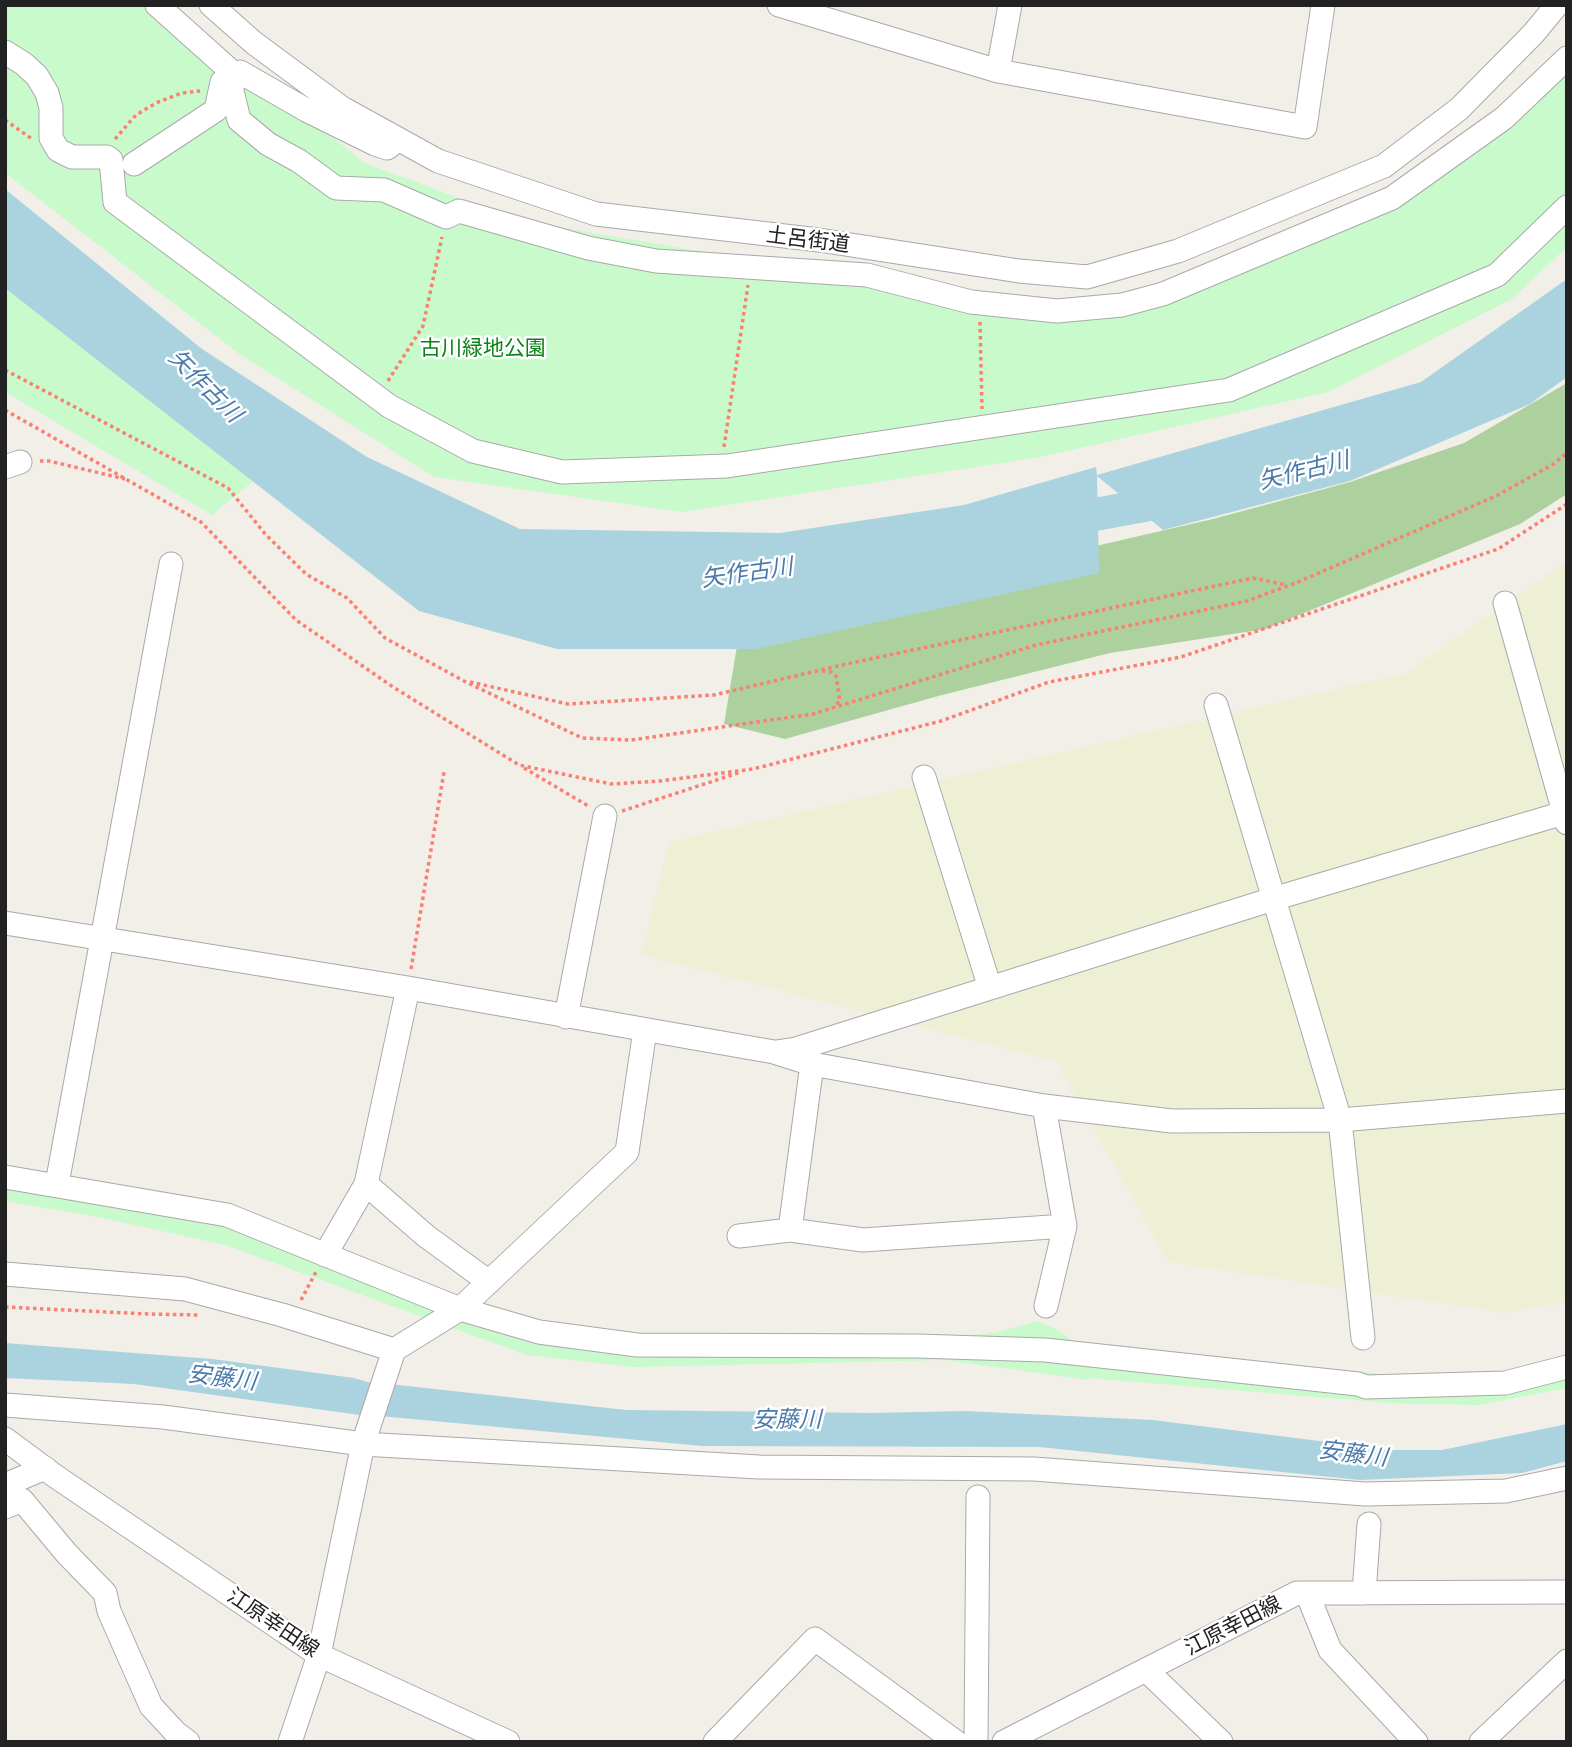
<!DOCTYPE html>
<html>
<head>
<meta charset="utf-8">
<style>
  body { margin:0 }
  #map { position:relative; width:1572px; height:1747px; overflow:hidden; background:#f2efe9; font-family:"Public Sans",sans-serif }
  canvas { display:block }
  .frame { position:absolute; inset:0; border:7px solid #222; pointer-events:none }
</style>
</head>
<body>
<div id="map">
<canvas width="1572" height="1747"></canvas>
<div class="frame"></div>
</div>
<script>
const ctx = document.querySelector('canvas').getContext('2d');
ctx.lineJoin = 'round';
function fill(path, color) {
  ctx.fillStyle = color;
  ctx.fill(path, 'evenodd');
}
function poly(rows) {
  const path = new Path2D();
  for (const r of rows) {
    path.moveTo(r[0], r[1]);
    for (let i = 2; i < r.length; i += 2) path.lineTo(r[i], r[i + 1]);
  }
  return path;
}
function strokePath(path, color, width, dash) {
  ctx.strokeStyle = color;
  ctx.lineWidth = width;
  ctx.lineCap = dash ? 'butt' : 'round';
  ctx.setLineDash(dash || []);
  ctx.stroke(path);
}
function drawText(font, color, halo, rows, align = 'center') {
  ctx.font = font + ' "Public Sans","Noto Sans JP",sans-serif';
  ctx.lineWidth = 5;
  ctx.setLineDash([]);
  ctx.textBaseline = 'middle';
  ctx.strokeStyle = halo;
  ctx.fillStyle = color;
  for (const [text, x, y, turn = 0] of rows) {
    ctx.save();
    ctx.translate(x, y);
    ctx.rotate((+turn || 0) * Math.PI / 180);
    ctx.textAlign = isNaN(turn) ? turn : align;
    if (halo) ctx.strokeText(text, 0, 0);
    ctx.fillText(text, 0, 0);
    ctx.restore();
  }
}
fill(poly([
  [1567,561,1567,1302,1505,1313,1168,1262,1057,1062,641,955,669,842,1406,673]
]), '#eef0d5');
fill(poly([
  [1567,383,1567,494,1520,524,1265,629,1110,653,942,695,785,739,724,724,740,628,1213,519,1350,482,1464,443]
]), '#add19e');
fill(poly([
  [5,5,174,5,229,55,365,163,518,220,973,298,1118,300,1373,204,1563,61,1567,55,1567,247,1512,299,1328,392,1041,457,682,512,434,477,238,353,5,173],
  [5,259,256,479,212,515,5,392],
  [5,1169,223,1207,436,1292,525,1320,656,1338,942,1338,999,1332,1037,1321,1058,1330,1079,1345,1376,1373,1377,1375,1509,1374,1567,1356,1567,1388,1478,1405,1389,1403,1089,1378,1089,1380,945,1360,633,1367,527,1355,225,1245,98,1217,5,1201]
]), '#c8facc');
fill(poly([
  [5,189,202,349,367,457,520,529,780,533,964,505,1096,467,1097,475,1421,382,1567,279,1567,377,1530,404,1350,481,1163,530,1097,476,1099,573,756,649,557,649,419,611,5,288],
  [5,1343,212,1359,354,1378,371,1383,360,1415,134,1384,5,1378],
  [389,1384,626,1410,872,1413,965,1411,1153,1420,1390,1450,1442,1450,1567,1424,1567,1461,1522,1473,1360,1480,1039,1447,702,1446,380,1416]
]), '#aad3df');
strokePath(poly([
  [1054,522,1180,499]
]), '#aad3df', 33);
const minor = poly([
  [157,5,233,73,232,91,239,120,268,144,299,161,336,188,384,190,446,217,459,211,588,248,656,261,867,275,971,302,1057,311,1122,305,1163,294,1392,198,1504,118,1567,58],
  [211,5,254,43,342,108,438,161,596,214,819,240,1019,271,1087,277,1178,251,1384,166,1459,109,1533,34,1557,5],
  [779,5,998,71,1305,127,1323,5],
  [5,52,24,64,37,76,47,93,51,108,51,138,58,150,72,157,107,157,111,160,115,202,389,406,473,451,562,472,727,466,1229,390,1497,275,1567,207],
  [998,71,1010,5],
  [134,164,216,110,222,82,240,72,308,111,375,144,387,148,390,146],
  [5,467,20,462],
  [1505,603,1567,823],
  [1216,705,1340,1120,1363,1338],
  [924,777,990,988],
  [5,923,408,988,774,1052,812,1064,1044,1106,1172,1121,1340,1120,1567,1101],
  [566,1017,605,816],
  [776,1052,796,1049,1273,899,1567,812],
  [1044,1106,1065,1226,1046,1306],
  [59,1173,171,564],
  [5,1177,227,1215,460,1309,539,1332,637,1345,917,1346,1045,1350,1358,1384,1366,1387,1505,1383,1567,1367],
  [366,1184,408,988],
  [790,1230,812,1064],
  [739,1236,790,1230,863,1240,1065,1226],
  [325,1255,366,1184,426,1236,489,1282],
  [5,1274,185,1289,282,1315,394,1350],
  [5,1405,163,1417,363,1444,759,1467,1034,1469,1365,1494,1506,1491,1567,1478],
  [5,1439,55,1476,319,1655,508,1742],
  [5,1485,45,1468],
  [5,1507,22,1500,67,1554,105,1593,109,1611,151,1706,176,1733,188,1742],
  [1307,1593,1330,1650,1416,1742],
  [1364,1593,1369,1524],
  [1146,1670,1221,1742],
  [290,1742,319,1655,363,1444,394,1350,460,1309,627,1152,645,1030],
  [715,1742,815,1639,956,1742],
  [976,1742,978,1497],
  [1004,1742,1297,1593,1567,1592],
  [1481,1742,1567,1661]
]);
strokePath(minor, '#a9a9a9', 25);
strokePath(poly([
  [5,120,32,139],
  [115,139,136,115,156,103,182,93,200,91],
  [980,322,982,409],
  [5,370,228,488,266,535,306,574,347,598,385,638,464,681,582,738,631,740,813,714,1036,645,1247,601,1298,582,1496,496,1552,465,1567,453],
  [388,381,423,326,442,237],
  [5,410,201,522,296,620,393,687,519,765,611,784,660,781,753,769,941,721,1049,682,1181,657,1498,549,1567,504],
  [724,447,748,285],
  [40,461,49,461,125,479],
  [822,671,831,672,836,676,840,701,834,706],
  [470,682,568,704,714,695,842,665,1253,578,1286,585],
  [524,768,590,807],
  [622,811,741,772],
  [411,969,444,772],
  [301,1300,317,1270],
  [5,1307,148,1314,199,1315]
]), '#fa8072', 3.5, [3.5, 3.5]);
strokePath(minor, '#fff', 23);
drawText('21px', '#222', '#fff', [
  ["土呂街道",808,240,7],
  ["江原幸田線",273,1623,34],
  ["江原幸田線",1233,1626,-27]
]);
drawText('21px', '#0c8416', '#fff', [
  ["古川緑地公園",483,349]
]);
drawText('italic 23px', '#4a7aab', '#fff', [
  ["矢作古川",205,386,45],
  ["矢作古川",1304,471,-14],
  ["矢作古川",747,573,-8],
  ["安藤川",222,1378,7],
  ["安藤川",787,1420],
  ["安藤川",1353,1454,7]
]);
</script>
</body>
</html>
